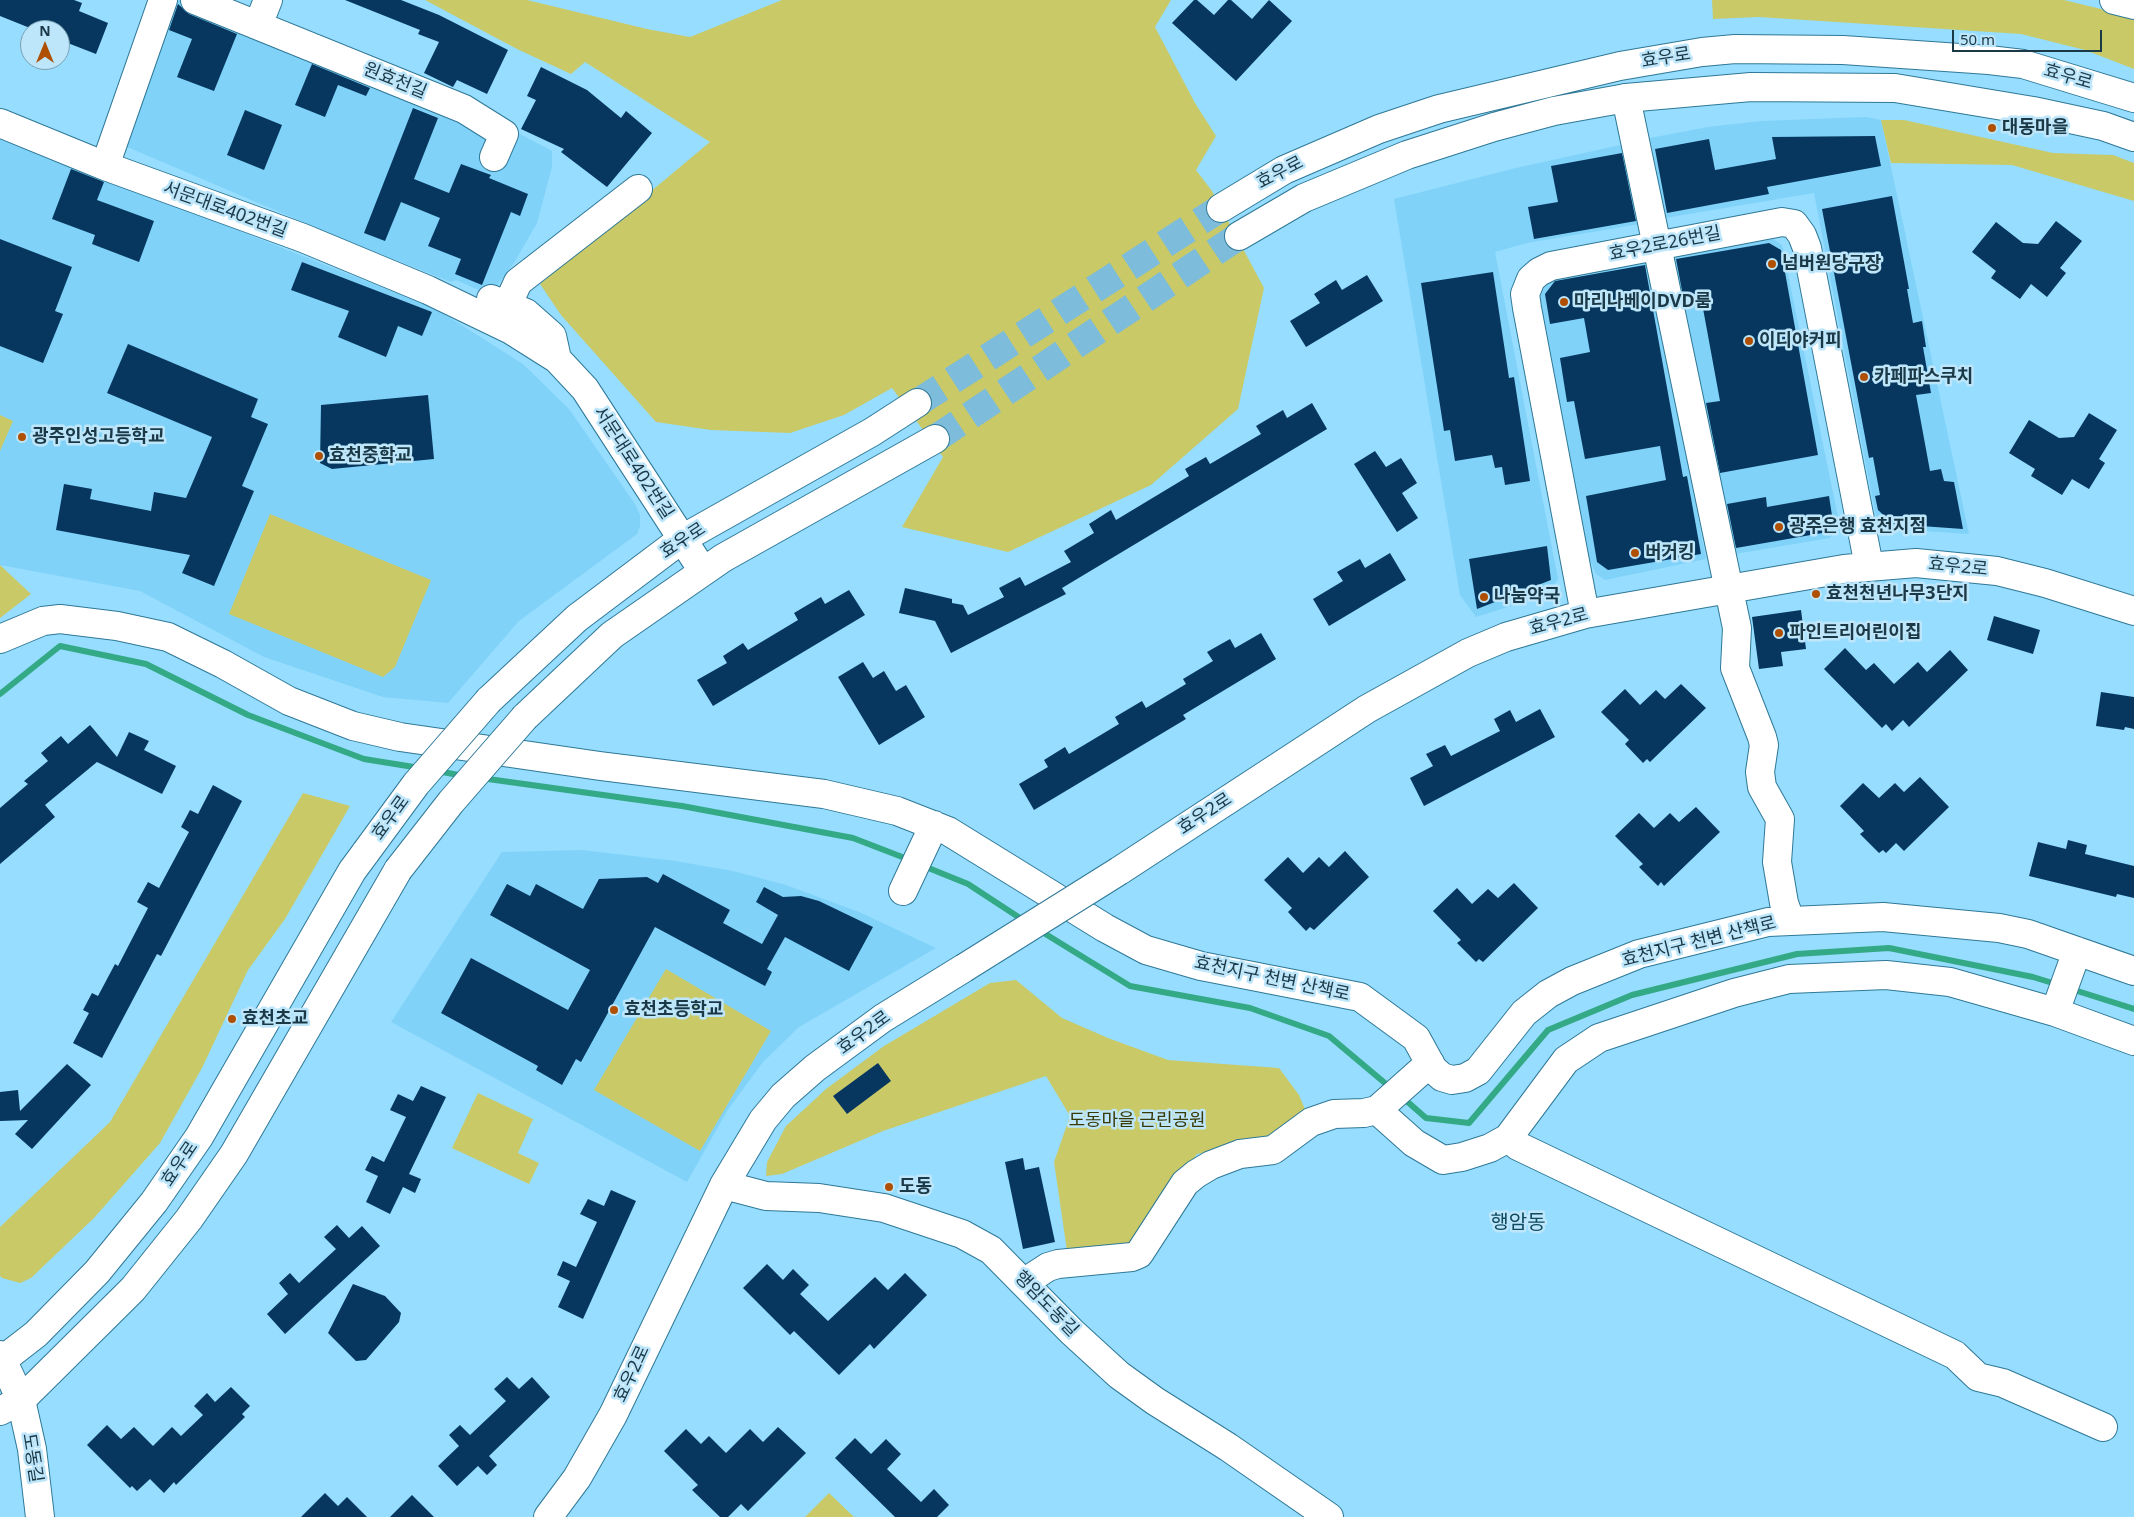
<!DOCTYPE html>
<html>
<head>
<meta charset="utf-8">
<style>
  body { margin:0 }
  #map { position:relative; width:2134px; height:1517px; overflow:hidden; background:#96ddff; font-family:"Noto Sans",sans-serif }
  canvas { display:block }
  .north { position:absolute; left:20px; top:20px; width:50px; height:50px; box-sizing:border-box; background:#bde6fa; border:1px solid #7ca0b2; border-radius:50%; rotate:0deg; font-size:14px; font-weight:700; line-height:20px; text-align:center; color:#1b3846 }
  .north::after { content:''; display:block; margin:auto; width:18px; height:22px; background:#af4f02; clip-path:polygon(50% 0,100% 100%,50% 72%,0 100%) }
  .scale { position:absolute; left:1952px; top:30px; width:150px; height:22px; box-sizing:border-box; border:2px solid #1b3846; border-top:0; padding-left:6px; font-size:15px; line-height:18px; white-space:nowrap; color:#1b3846; -webkit-text-stroke:4px #bde6fa; paint-order:stroke }
</style>
</head>
<body>
<div id="map">
<canvas width="2134" height="1517"></canvas>
<div class="north">N</div>
<div class="scale">50 m</div>
</div>
<script>
const ctx = document.querySelector('canvas').getContext('2d');
ctx.lineJoin = 'round';
function fill(path, color) {
  ctx.fillStyle = color;
  ctx.fill(path, 'evenodd');
}
function poly(rows) {
  const path = new Path2D();
  for (const r of rows) {
    path.moveTo(r[0], r[1]);
    for (let i = 2; i < r.length; i += 2) path.lineTo(r[i], r[i + 1]);
  }
  return path;
}
function strokePath(path, color, width, dash) {
  ctx.strokeStyle = color;
  ctx.lineWidth = width;
  ctx.lineCap = dash ? 'butt' : 'round';
  ctx.setLineDash(dash || []);
  ctx.stroke(path);
}
function drawText(font, color, halo, rows, align = 'center') {
  ctx.font = font + ' "Noto Sans","Noto Sans KR",sans-serif';
  ctx.lineWidth = 5;
  ctx.setLineDash([]);
  ctx.textBaseline = 'middle';
  ctx.strokeStyle = halo;
  ctx.fillStyle = color;
  for (const [text, x, y, turn = 0] of rows) {
    ctx.save();
    ctx.translate(x, y);
    ctx.rotate((+turn || 0) * Math.PI / 180);
    ctx.textAlign = isNaN(turn) ? turn : align;
    if (halo) ctx.strokeText(text, 0, 0);
    ctx.fillText(text, 0, 0);
    ctx.restore();
  }
}
fill(poly([
  [169,0,184,0,505,126,552,151,552,167,537,223,514,263,490,295,456,280,451,282,331,234,125,146],
  [1866,117,1881,120,1969,534,1878,528,1814,193,1665,218,1650,138,1708,127,1761,121],
  [0,136,436,309,482,338,523,364,569,409,635,504,640,515,640,526,637,534,519,621,448,703,383,697,264,657,140,591,0,565],
  [1625,144,1640,224,1527,243,1495,252,1558,579,1550,591,1536,598,1476,617,1460,595,1394,199,1516,168],
  [1773,239,1782,245,1839,522,1830,538,1729,555,1673,257],
  [1649,261,1706,559,1605,580,1596,574,1589,558,1537,292,1547,278],
  [582,850,675,861,733,871,786,885,859,912,936,948,799,1027,763,1062,727,1111,687,1182,391,1022,502,852]
]), '#81d2f8');
fill(poly([
  [425,0,527,0,647,29,690,37,782,0,1171,0,1155,27,1195,103,1216,136,1196,170,1212,191,1264,288,1238,409,1151,485,1008,552,902,527,943,457,892,388,844,415,790,433,711,430,656,422,561,315,540,284,710,142,585,62,571,74,517,49],
  [1712,0,2064,0,2134,17,2134,69,2085,50,2021,34,1759,17,1713,19],
  [1881,120,1904,120,2053,153,2113,155,2134,163,2134,201,2012,165,1891,163],
  [0,415,13,421,0,451],
  [270,514,431,580,395,667,383,677,229,614],
  [0,565,31,594,0,618],
  [303,793,350,806,285,919,248,970,202,1068,160,1143,94,1218,31,1278,20,1283,2,1278,0,1276,0,1227,110,1122],
  [666,969,771,1031,700,1151,594,1090],
  [1016,980,1062,1018,1108,1038,1168,1060,1279,1068,1299,1095,1307,1114,1267,1148,1245,1146,1197,1154,1128,1250,1067,1251,1054,1162,1070,1116,1046,1076,883,1131,782,1174,766,1176,767,1162,786,1126,826,1089,884,1046,990,983],
  [478,1093,533,1119,518,1153,539,1163,529,1184,452,1148],
  [829,1493,854,1517,805,1517]
]), '#c9ca67');
strokePath(poly([
  [0,694,60,646,146,664,248,715,364,759,420,768],
  [437,771,464,776],
  [481,778,682,806,853,838,910,860],
  [921,865,968,884,1026,922],
  [1039,930,1130,986,1250,1008,1329,1036,1392,1089],
  [2071,989,2134,1009],
  [1402,1097,1426,1118,1469,1123,1548,1030,1632,995,1797,954,1889,948,2033,977,2059,985]
]), '#34a986', 6);
fill(poly([
  [0,0,74,0,82,3,79,11,108,23,96,54,60,40,60,30,35,30,0,16],
  [345,0,401,0,439,15,508,50,487,94,457,80,453,87,424,73,439,42,418,34,420,30],
  [1194,0,1197,0,1214,15,1228,0,1231,0,1252,19,1269,0,1292,21,1236,81,1172,23],
  [178,4,189,14,237,34,214,91,177,77,192,39,169,30],
  [312,64,370,88,366,96,338,85,325,117,295,105],
  [541,67,587,90,621,118,626,111,652,133,607,187,561,152,564,149,521,129,536,100,527,96],
  [413,108,438,118,414,179,449,193,461,164,491,175,489,178,528,194,520,216,511,212,482,285,455,274,461,259,428,246,440,218,401,202,385,241,364,233],
  [245,110,282,125,264,170,227,155],
  [1875,136,1881,166,1767,187,1769,194,1667,213,1655,149,1709,139,1715,170,1776,159,1772,137],
  [1622,153,1636,221,1534,239,1528,207,1558,202,1551,166],
  [71,169,104,182,97,200,154,221,139,262,92,244,95,235,52,219],
  [1892,196,1909,289,1907,289,1913,323,1922,321,1926,347,1923,347,1931,393,1916,395,1930,471,1941,469,1944,481,1954,482,1963,529,1893,524,1878,510,1875,496,1880,495,1873,457,1869,458,1822,209],
  [2056,221,2082,241,2060,268,2066,273,2047,297,2031,284,2020,299,1991,278,1996,271,1972,252,1996,222,2023,243,2038,244],
  [0,239,72,267,55,311,63,314,43,363,0,346],
  [1769,243,1781,250,1818,455,1720,473,1706,403,1720,401,1702,303,1700,303,1699,293,1683,296,1676,259],
  [302,262,432,312,422,336,398,326,386,357,338,337,349,311,291,290],
  [1645,265,1683,477,1687,476,1701,554,1608,570,1597,562,1586,496,1666,480,1660,446,1585,459,1574,401,1567,402,1560,358,1590,352,1584,318,1550,324,1545,294,1555,281],
  [1493,272,1509,378,1514,377,1530,481,1505,485,1502,467,1495,468,1492,455,1455,461,1450,430,1444,431,1421,283],
  [1367,275,1383,301,1306,347,1290,321,1320,303,1314,294,1336,280,1342,290],
  [128,344,258,399,251,417,268,424,242,486,254,491,214,586,182,573,190,555,56,530,64,484,92,489,90,499,151,511,154,492,186,498,212,437,107,393],
  [428,395,434,459,332,469,320,463,321,405],
  [1312,403,1327,429,1062,588,1066,594,951,653,935,621,899,613,905,588,952,599,952,603,963,605,968,615,1004,597,999,588,1020,577,1025,586,1071,562,1064,551,1094,533,1089,524,1111,510,1116,520,1189,476,1185,469,1206,457,1210,464,1261,434,1256,426,1283,410,1287,418],
  [2089,413,2117,430,2099,459,2105,463,2089,489,2072,479,2062,495,2031,476,2035,469,2009,453,2029,420,2059,438,2074,437],
  [1375,451,1386,467,1401,458,1417,483,1402,493,1418,518,1397,532,1354,464],
  [1829,496,1833,522,1828,532,1736,548,1727,504,1766,497,1767,507],
  [1547,546,1551,580,1477,609,1469,559],
  [1390,553,1406,580,1329,626,1313,599,1343,581,1337,572,1360,559,1365,568],
  [849,590,865,615,713,706,697,680,727,663,723,656,743,643,748,650,798,620,794,613,821,597,825,604],
  [1801,610,1806,649,1781,652,1783,666,1759,669,1752,617],
  [1994,616,2040,630,2033,654,1987,640],
  [1261,633,1276,659,1183,715,1186,719,1034,810,1019,784,1048,767,1044,760,1065,747,1069,754,1119,724,1115,717,1142,701,1146,708,1186,684,1183,679,1213,661,1207,652,1230,639,1235,648],
  [1845,648,1866,670,1874,663,1894,684,1918,662,1927,672,1950,650,1968,670,1909,727,1903,720,1892,731,1886,724,1882,728,1824,669],
  [863,662,873,678,884,671,896,691,906,685,925,717,879,745,838,677],
  [1681,684,1706,708,1650,762,1647,759,1643,763,1625,744,1629,740,1601,712,1625,689,1640,705,1656,690,1665,699],
  [2101,692,2134,697,2134,729,2125,727,2124,730,2096,726],
  [1540,709,1555,737,1424,806,1410,778,1433,766,1426,754,1445,745,1451,756,1500,731,1494,719,1510,710,1516,722],
  [90,725,117,757,129,732,149,741,144,750,176,766,162,794,97,762,45,805,55,817,0,864,0,808,28,784,24,781,48,761,41,753,61,736,68,744],
  [1920,777,1949,807,1904,851,1896,843,1886,853,1883,850,1879,853,1860,834,1864,831,1840,806,1863,783,1879,798,1895,783,1904,792],
  [213,785,242,801,161,956,157,954,102,1058,73,1043,89,1013,83,1010,92,993,98,996,115,964,118,966,148,908,137,902,148,882,159,888,189,832,181,827,190,810,198,814],
  [1696,807,1720,832,1664,886,1661,882,1658,886,1639,867,1643,864,1615,836,1639,813,1654,828,1670,813,1679,822],
  [2068,840,2087,845,2085,854,2134,866,2134,898,2117,894,2116,897,2029,876,2038,842,2066,849],
  [1345,851,1369,877,1314,930,1310,927,1306,931,1288,912,1292,908,1264,880,1288,857,1303,873,1319,857,1329,867],
  [663,874,730,910,723,923,762,944,778,915,756,902,764,887,783,897,801,896,819,901,873,927,849,971,785,937,767,969,772,972,765,986,655,927,581,1062,576,1059,562,1085,536,1070,538,1066,441,1013,471,958,568,1010,590,970,490,915,507,884,530,896,536,884,583,909,599,879,647,877,658,883],
  [1514,883,1538,908,1483,962,1479,959,1476,962,1457,943,1461,940,1433,911,1457,888,1472,904,1488,889,1498,898],
  [878,1063,891,1081,847,1114,833,1096],
  [67,1064,91,1085,32,1149,15,1134,28,1120,0,1121,0,1092,18,1090,20,1111],
  [421,1086,446,1097,409,1174,421,1179,415,1193,403,1187,390,1214,366,1202,378,1176,365,1170,372,1156,384,1162,406,1117,390,1110,398,1094,413,1101],
  [1023,1158,1025,1170,1039,1167,1055,1242,1023,1249,1005,1162],
  [611,1190,636,1201,583,1319,558,1307,570,1281,557,1275,563,1261,576,1267,597,1222,580,1214,588,1199,604,1206],
  [337,1225,349,1238,362,1226,380,1246,285,1334,267,1314,288,1294,279,1283,290,1273,299,1283,336,1249,324,1237],
  [767,1264,783,1280,793,1269,809,1285,800,1294,828,1321,875,1277,888,1290,905,1273,927,1295,874,1349,870,1344,839,1375,794,1331,790,1335,743,1288],
  [353,1284,385,1296,401,1313,399,1322,366,1360,356,1361,328,1333],
  [507,1377,519,1389,532,1377,550,1397,489,1456,497,1465,487,1475,478,1466,457,1486,438,1466,459,1446,449,1435,460,1425,470,1435,506,1401,494,1389],
  [231,1387,250,1406,242,1414,245,1417,176,1485,174,1482,164,1493,150,1479,137,1491,132,1486,130,1488,87,1445,107,1425,121,1439,134,1427,153,1446,172,1427,181,1436,203,1415,194,1406,207,1393,215,1402],
  [778,1427,806,1453,748,1511,741,1504,728,1517,720,1517,692,1490,698,1485,664,1451,686,1429,701,1444,709,1436,726,1453,750,1429,763,1442],
  [855,1438,871,1454,886,1439,901,1454,887,1469,921,1502,934,1489,949,1505,937,1517,895,1517,835,1458],
  [325,1493,338,1506,347,1497,367,1517,301,1517],
  [412,1495,434,1517,390,1517]
]), '#07375f');
strokePath(poly([
  [917,403,1221,208],
  [935,439,1239,236]
]), '#7dbcda', 28, [28, 14]);
const minor = poly([
  [195,0,464,109,504,134,494,157],
  [2114,0,2134,5],
  [258,25,268,0],
  [1626,98,1737,628,1735,668,1762,737,1764,745,1760,772,1762,787,1780,819,1777,862,1784,903,1790,920],
  [0,123,105,166,303,238,428,290,511,330,557,359,585,389,703,571],
  [105,166,163,0],
  [491,299,526,313,552,336,557,359],
  [508,304,518,282,638,189],
  [1585,614,1527,308,1525,294,1531,279,1539,272,1551,266,1782,222,1794,224,1802,235,1807,248,1869,566],
  [0,639,43,621,60,619,117,626,168,637,223,664,289,701,353,726,400,737,600,766,824,794,897,811,948,831,1105,928,1146,950,1201,966,1360,997,1416,1038,1433,1069,1442,1077,1452,1080,1465,1078,1478,1071,1524,1013,1548,994,1572,981,1639,954,1768,922,1883,917,1999,928,2028,934,2134,971],
  [1119,871,1367,709,1468,653,1506,637,1585,614,1844,569,1916,563,1997,571,2045,583,2134,611],
  [903,891,934,825],
  [2055,1012,2077,951],
  [1377,1110,1430,1063],
  [1508,1138,1518,1146,1955,1355,1978,1377,2003,1383,2103,1427],
  [724,1185,766,1196,819,1198,884,1208,962,1234,991,1250,1072,1332,1119,1375,1155,1401,1228,1447,1329,1517],
  [1025,1282,1048,1267,1058,1264,1132,1257,1139,1254,1185,1183,1196,1174,1211,1165,1240,1154,1273,1150,1311,1122,1334,1114,1364,1113,1377,1110,1414,1143,1443,1160,1462,1157,1490,1148,1508,1138,1566,1060,1599,1038,1734,993,1789,979,1886,975,1950,982,2055,1012,2134,1041],
  [0,1355,21,1400,32,1449,40,1517],
  [548,1517,577,1478,613,1415,724,1185,763,1120,783,1096,815,1068,883,1018,964,968]
]);
const major = poly([
  [1221,208,1284,170,1379,129,1439,109,1620,66,1702,52,1735,49,1843,50,1989,60,2023,64,2134,98],
  [1239,236,1304,198,1407,155,1494,127,1554,111,1626,98,1751,87,1895,88,2033,111,2103,126,2134,137],
  [489,700,577,618,682,539,872,432,917,403],
  [525,717,612,635,723,558,935,439],
  [0,1362,36,1334,97,1272,154,1202,199,1137,352,871,366,852],
  [0,1411,21,1400,133,1289,189,1219,234,1154,398,870]
]);
strokePath(minor, '#2f7896', 30);
strokePath(major, '#2f7896', 30);
strokePath(minor, '#fff', 28);
strokePath(major, '#fff', 28);
const minorBridge = poly([
  [964,968,1119,871]
]);
const majorBridge = poly([
  [366,852,416,784,489,700],
  [398,870,451,802,525,717]
]);
strokePath(minorBridge, '#2f7896', 30, []);
strokePath(majorBridge, '#2f7896', 30, []);
strokePath(minorBridge, '#fff', 28);
strokePath(majorBridge, '#fff', 28);
for (const [x, y, r, color] of [
  [1992,128,5,"#af4f02"],
  [1772,264,5,"#af4f02"],
  [1564,302,5,"#af4f02"],
  [1749,341,5,"#af4f02"],
  [1864,377,5,"#af4f02"],
  [22,437,5,"#af4f02"],
  [319,456,5,"#af4f02"],
  [1779,527,5,"#af4f02"],
  [1635,553,5,"#af4f02"],
  [1816,594,5,"#af4f02"],
  [1484,597,5,"#af4f02"],
  [1779,633,5,"#af4f02"],
  [614,1010,5,"#af4f02"],
  [232,1019,5,"#af4f02"],
  [889,1187,5,"#af4f02"]
]) {
  const dot = new Path2D();
  dot.arc(x, y, r, 0, 2 * Math.PI);
  ctx.fillStyle = color;
  ctx.fill(dot);
  strokePath(dot, '#bde6fa', 2);
}
drawText('18px', '#1b3846', '#bde6fa', [
  ["효우로",1666,58,-9],
  ["효우로",2068,77,16],
  ["원효천길",395,81,22],
  ["효우로",1280,173,-27],
  ["서문대로402번길",225,210,20],
  ["효우2로26번길",1665,244,-11],
  ["서문대로402번길",633,463,57],
  ["효우로",683,541,-33],
  ["효우2로",1958,567,6],
  ["효우2로",1559,622,-15],
  ["효우2로",1205,814,-33],
  ["효우로",391,818,-54],
  ["효천지구 천변 산책로",1699,942,-14],
  ["효천지구 천변 산책로",1272,979,12],
  ["효우2로",864,1033,-36],
  ["효우로",180,1164,-56],
  ["행암도동길",1046,1304,46],
  ["효우2로",632,1374,-65],
  ["도동길",32,1458,81]
]);
drawText('bold 18px', '#1b3846', '#bde6fa', [
  ["대동마을",2002,128],
  ["넘버원당구장",1782,264],
  ["마리나베이DVD룸",1574,302],
  ["이디야커피",1759,341],
  ["카페파스쿠치",1874,377],
  ["광주인성고등학교",32,437],
  ["효천중학교",329,456],
  ["광주은행 효천지점",1789,527],
  ["버거킹",1645,553],
  ["효천천년나무3단지",1826,594],
  ["나눔약국",1494,597],
  ["파인트리어린이집",1789,633],
  ["효천초등학교",624,1010],
  ["효천초교",242,1019],
  ["도동",899,1187]
], 'left');
drawText('18px', '#393904', '#bde6fa', [
  ["도동마을 근린공원",1137,1121]
]);
drawText('20px', '#0f4960', '#bde6fa', [
  ["행암동",1518,1223]
]);
</script>
</body>
</html>
